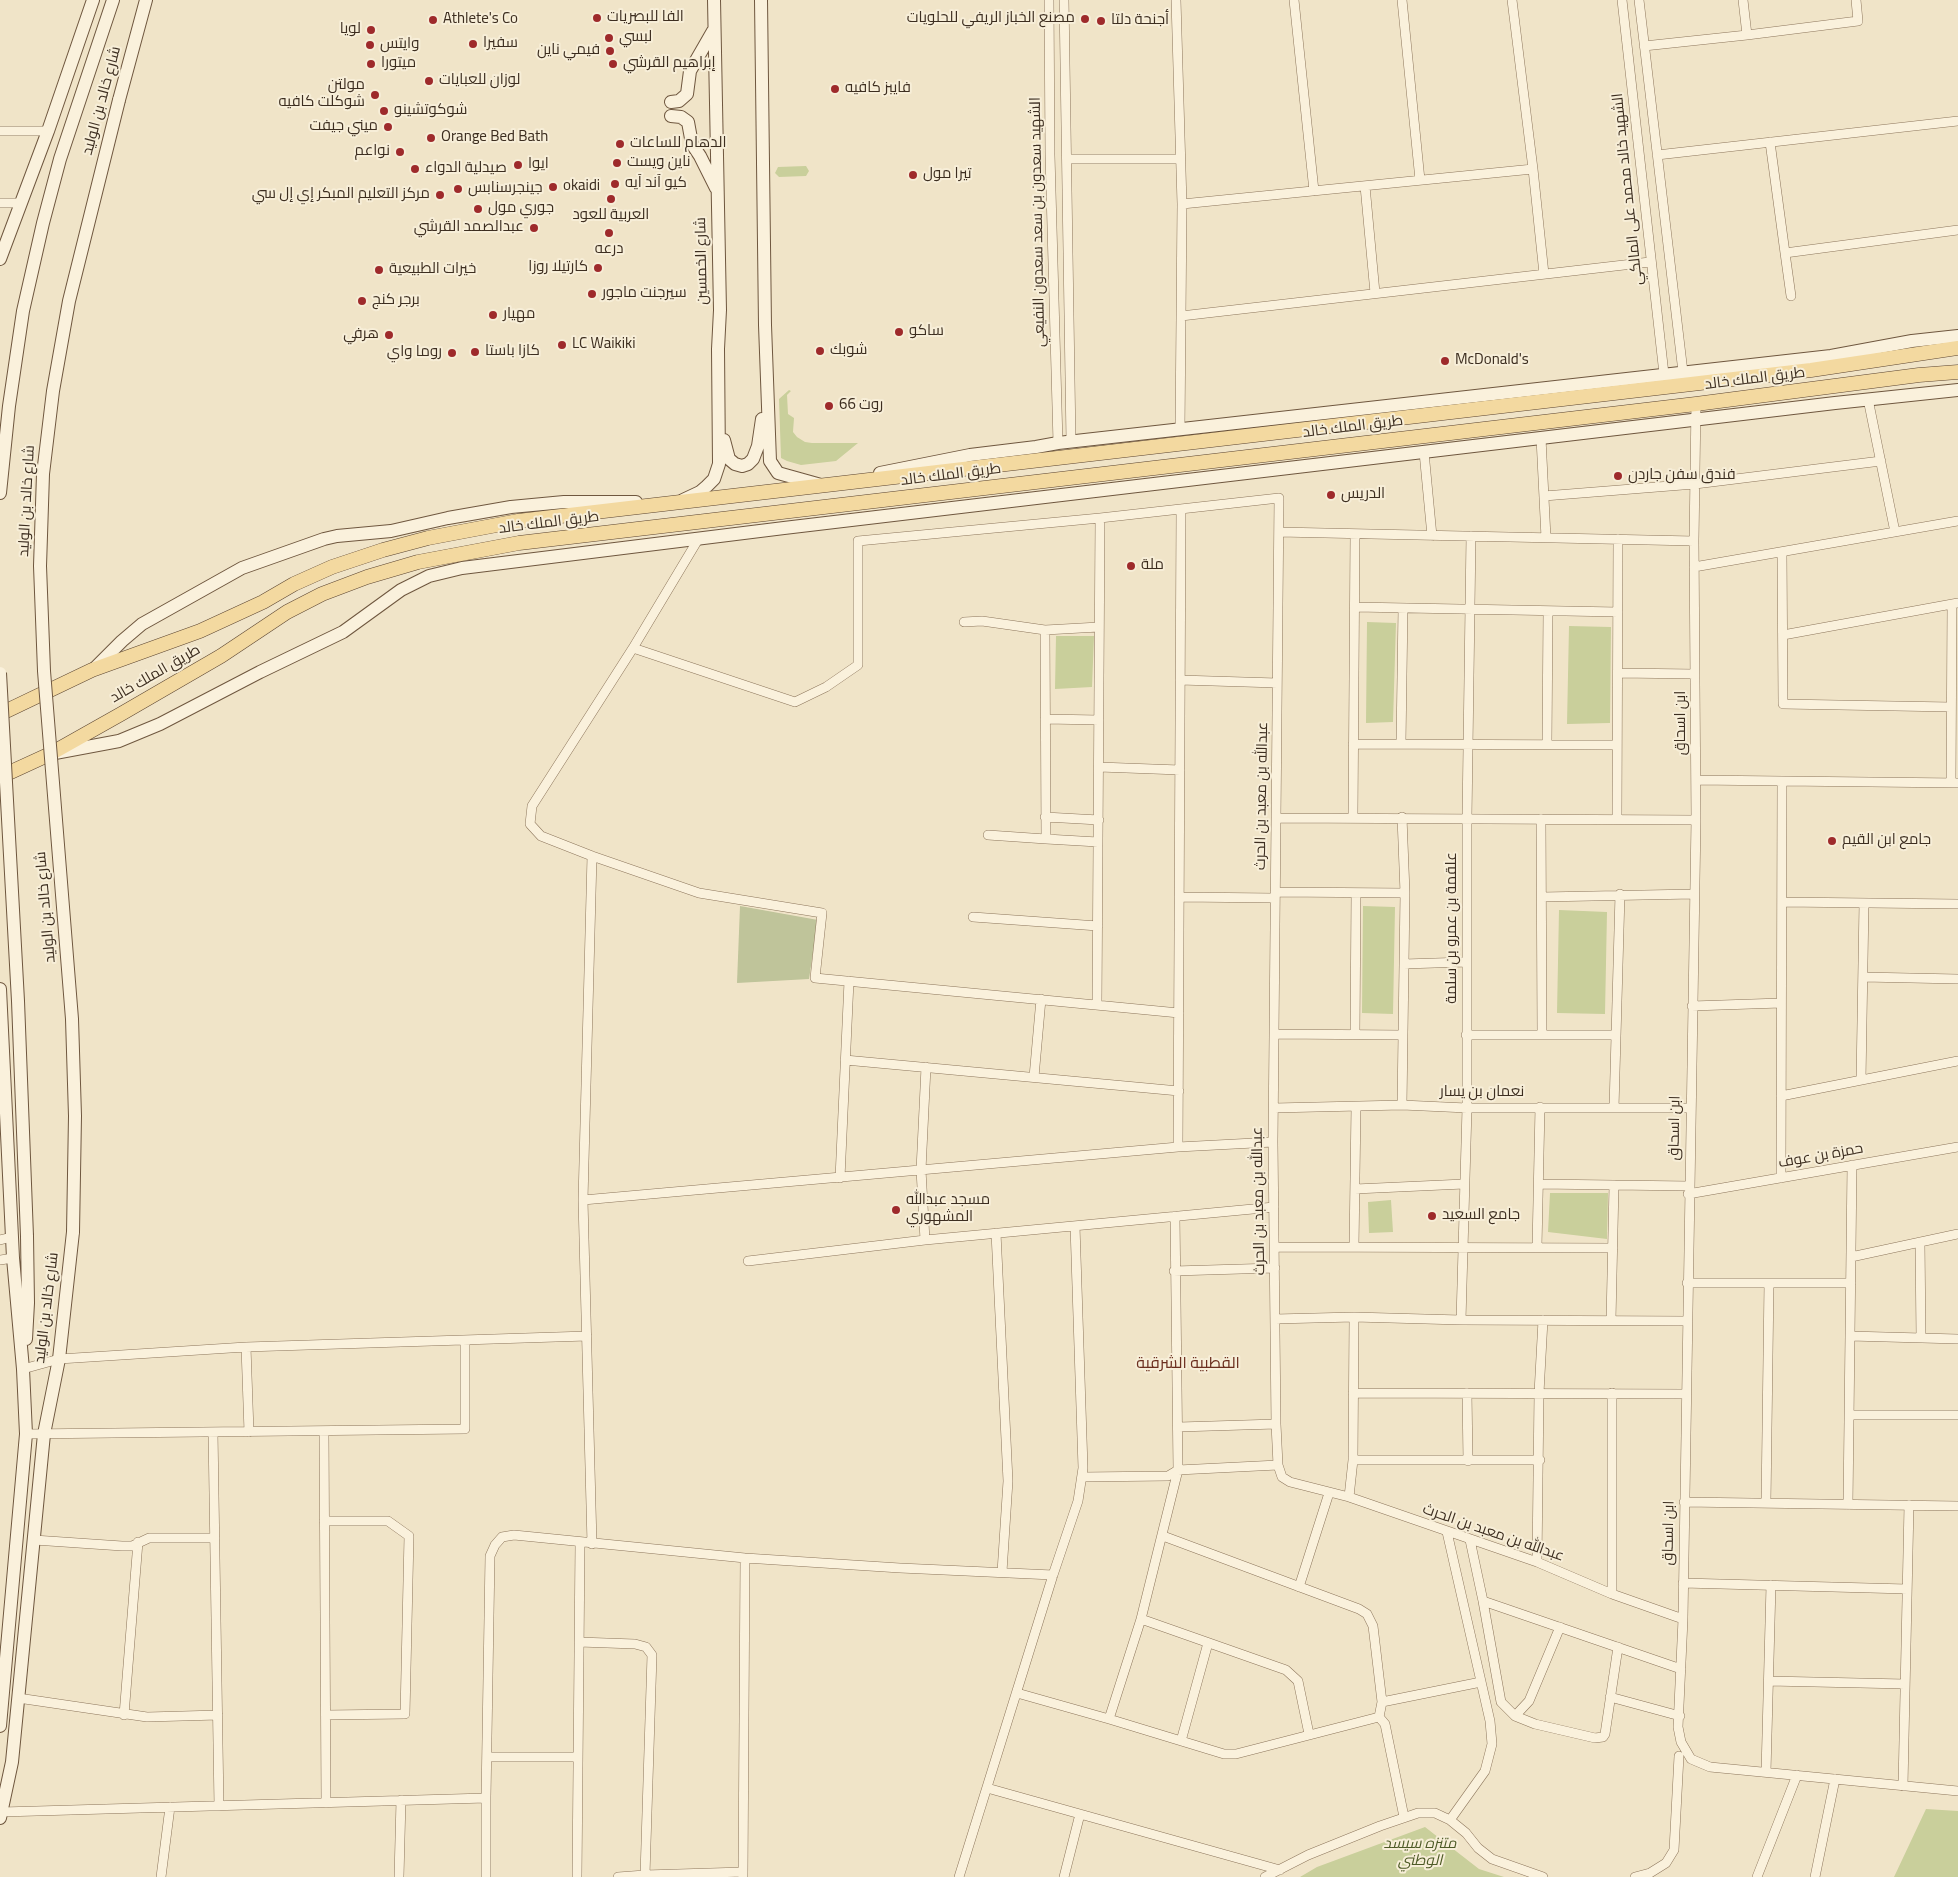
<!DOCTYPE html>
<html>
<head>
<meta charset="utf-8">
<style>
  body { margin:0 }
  canvas { display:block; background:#f0e4c8 }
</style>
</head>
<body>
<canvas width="1958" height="1877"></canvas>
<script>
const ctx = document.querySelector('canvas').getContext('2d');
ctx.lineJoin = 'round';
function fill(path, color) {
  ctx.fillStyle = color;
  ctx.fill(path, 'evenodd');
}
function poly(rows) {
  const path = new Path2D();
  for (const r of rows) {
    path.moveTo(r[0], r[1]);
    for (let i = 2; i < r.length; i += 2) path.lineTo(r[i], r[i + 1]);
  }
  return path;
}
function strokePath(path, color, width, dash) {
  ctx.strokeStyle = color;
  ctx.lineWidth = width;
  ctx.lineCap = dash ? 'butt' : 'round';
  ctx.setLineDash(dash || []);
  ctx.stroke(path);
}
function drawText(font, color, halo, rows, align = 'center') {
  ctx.font = font + ' Georgia,Cairo,serif';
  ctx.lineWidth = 4;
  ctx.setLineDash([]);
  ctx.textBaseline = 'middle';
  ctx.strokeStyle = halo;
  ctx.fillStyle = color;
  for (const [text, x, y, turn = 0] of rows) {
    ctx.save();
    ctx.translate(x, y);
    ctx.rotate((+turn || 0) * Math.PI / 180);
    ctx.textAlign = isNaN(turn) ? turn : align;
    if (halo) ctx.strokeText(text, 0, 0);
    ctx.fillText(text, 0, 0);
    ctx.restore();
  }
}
fill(poly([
  [806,166,809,171,806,176,779,177,775,173,778,167],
  [789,390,791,391,787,395,788,414,794,418,793,432,797,437,805,442,812,443,858,443,836,461,801,465,787,461,781,458,779,399],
  [1367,622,1396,623,1393,722,1366,723],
  [1569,626,1611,627,1610,723,1567,724],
  [1056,636,1094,636,1092,687,1055,689],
  [1363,906,1395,907,1393,1014,1362,1013],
  [1559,910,1607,912,1605,1014,1557,1013],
  [1550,1193,1608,1193,1607,1239,1548,1232],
  [1391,1200,1393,1232,1369,1233,1368,1202],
  [1926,1809,1958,1811,1958,1877,1894,1877],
  [1425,1827,1479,1869,1504,1877,1300,1877,1317,1867]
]), '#c9cf9b');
fill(poly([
  [740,906,818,920,809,979,737,983]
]), '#bfc49a');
const street = poly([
  [1049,0,1050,155,1058,443],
  [1064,0,1071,441],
  [1176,0,1182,204,1180,430],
  [1294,0,1314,191],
  [1402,0,1420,180],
  [1512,0,1533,169,1544,274],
  [1622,0,1664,374],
  [1639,0,1683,372],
  [1743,0,1747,35],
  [1644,46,1747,35,1858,21,1856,0],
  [0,131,48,131],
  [1770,142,1785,253],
  [1657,155,1958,121],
  [1067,159,1180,159],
  [1365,186,1375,293],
  [0,203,21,203],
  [1182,204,1533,169],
  [1791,296,1785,253,1958,230],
  [1181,316,1650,262],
  [1868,399,1895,532],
  [1696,404,1694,541,1696,820,1683,1619,1678,1727,1681,1742,1691,1759,1710,1767,1958,1791],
  [1541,438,1546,538],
  [1424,452,1432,536],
  [1544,496,1695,484,1881,461],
  [1279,532,1694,541],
  [699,538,633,648,795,702,826,687,858,665,858,541,1100,518,1279,498,1273,1142,1276,1424,1278,1465,1282,1477,1290,1482,1349,1497,1537,1562,1612,1594,1683,1619],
  [1782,552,1783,704,1951,707],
  [1694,567,1958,521],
  [1355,607,1618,612],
  [964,622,982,621,1045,630,1099,627],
  [1783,635,1958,603],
  [633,648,532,806,530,824,541,836,592,856,699,893,822,913,815,978,1179,1013],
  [1618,673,1695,674],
  [1180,680,1277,683],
  [1045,719,1099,720],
  [1401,743,1403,608],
  [1353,744,1617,745],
  [1547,744,1548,611],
  [1099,767,1180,770],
  [1696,780,1958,783],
  [1951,783,1952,604],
  [1045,817,1099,820],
  [1353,817,1355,534],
  [1276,818,1696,820],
  [1541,819,1542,1035],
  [1617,819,1618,539],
  [988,835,1046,839,1045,630],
  [1046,839,1098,842],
  [1275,892,1405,893],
  [1179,897,1275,898],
  [1542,897,1694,894],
  [1782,902,1958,904],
  [973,917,1098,926],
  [1404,964,1466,962],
  [1863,977,1958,979],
  [1097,1005,1100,518],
  [1692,1006,1781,1003],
  [1274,1034,1403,1035],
  [1355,1034,1356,893],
  [1466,1035,1616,1035],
  [845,1060,1179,1091],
  [1034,1077,1041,999],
  [1861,1080,1864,903],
  [1781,1096,1958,1061],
  [1402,1105,1405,893,1402,817],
  [1274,1108,1402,1105,1467,1108,1690,1108],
  [1614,1108,1620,894],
  [1178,1147,1181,509],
  [840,1178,849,981],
  [1781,1178,1782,781],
  [1539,1184,1689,1186],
  [1355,1189,1464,1184],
  [1688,1194,1958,1147],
  [583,1200,1178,1147,1273,1142],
  [996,1233,1008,1481,1002,1572],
  [0,1240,12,1237],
  [925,1240,921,1170,926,1067],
  [1920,1242,1921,1338],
  [1275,1247,1613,1248],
  [1354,1247,1356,1107],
  [1537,1247,1540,1107],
  [1851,1257,1958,1234],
  [0,1260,13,1258],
  [748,1261,925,1240,1274,1207],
  [1174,1271,1275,1268],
  [1687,1283,1851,1283],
  [1275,1319,1354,1317,1461,1320,1687,1321],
  [1461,1320,1467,1108,1467,818,1471,536],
  [1611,1320,1614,1185],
  [1850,1336,1958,1339],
  [246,1347,249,1432],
  [23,1369,59,1359,246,1347,587,1336],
  [1353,1393,1686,1394],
  [1467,1393,1468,1461],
  [1612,1393,1612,1594],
  [1849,1415,1958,1415],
  [1179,1427,1276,1424],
  [324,1431,326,1803],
  [213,1432,219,1806],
  [26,1434,465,1429,465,1340],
  [1353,1460,1540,1460],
  [1082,1477,1168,1476,1178,1470,1278,1465],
  [1349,1497,1353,1460,1354,1317],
  [1684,1502,1958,1506],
  [1766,1503,1769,1283],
  [1848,1505,1852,1165],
  [324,1521,388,1521,409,1536,405,1714,326,1715],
  [1447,1532,1490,1721,1492,1744,1485,1771,1450,1820],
  [1163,1536,1359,1609,1367,1614,1373,1626,1382,1702,1379,1717,1385,1724,1404,1817],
  [34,1540,122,1546,132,1546,149,1538,215,1538],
  [1470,1540,1483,1601,1501,1702,1515,1716,1535,1724,1595,1738,1603,1737,1605,1734,1618,1647],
  [592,1544,583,1200,592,856],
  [1537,1562,1539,1393,1543,1320],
  [1683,1583,1907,1589],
  [1299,1587,1329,1493],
  [1483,1601,1681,1669],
  [1141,1619,1286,1670,1298,1681,1309,1734],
  [579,1642,635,1644,646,1647,652,1655,645,1875,618,1877],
  [1769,1681,1905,1684],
  [1017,1693,1109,1719,1224,1754,1236,1754,1379,1717],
  [1610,1697,1680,1716],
  [18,1698,147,1717,218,1715],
  [1382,1702,1481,1682],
  [124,1715,138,1542],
  [1515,1716,1529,1701,1560,1627],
  [1109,1719,1141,1619,1178,1470,1175,1216],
  [1181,1741,1208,1643],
  [487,1757,578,1757],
  [1766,1772,1771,1585],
  [1903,1786,1909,1505],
  [987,1788,1280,1870],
  [2,1812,486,1798],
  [645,1875,743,1872],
  [161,1877,170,1807],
  [399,1877,401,1800],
  [486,1877,486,1798,490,1556,495,1545,502,1537,514,1535,745,1558,900,1568,1053,1575],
  [577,1877,580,1543],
  [743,1877,745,1558],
  [959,1877,1053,1575,1078,1501,1083,1468,1075,1226],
  [1064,1877,1080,1814],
  [1265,1877,1308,1855,1380,1826,1418,1813,1435,1813,1450,1820,1466,1833,1478,1848,1492,1859,1543,1877],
  [1635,1877,1650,1873,1666,1863,1674,1850,1679,1756],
  [1757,1877,1797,1775],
  [1815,1877,1835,1779]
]);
const secondary = poly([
  [761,0,765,325,770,461,778,473,821,485],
  [119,100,146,0],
  [671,102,679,101,687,94,690,71,713,31],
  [671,116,681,117,688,122,692,144,700,156,716,188],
  [0,259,48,131,93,0],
  [724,440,729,459,735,464,742,466,748,464,753,459,758,446,762,419],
  [880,473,970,455,1036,447,1058,443,1831,356,1912,341,1958,336],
  [0,493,9,406,23,311,43,223,60,159,113,0],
  [683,500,700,492,707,486,714,479,719,464,718,349,720,310,714,0],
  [94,669,122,641,142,624,242,568,324,539,337,536,391,531,448,518,511,507,564,502,636,502],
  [55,753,119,741,160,724,260,672,343,632,401,590,429,576,462,568,784,528,1835,403,1958,390],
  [0,989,13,1258,23,1369,26,1434,0,1726],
  [26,1339,28,1303,27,1236],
  [0,1818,12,1762,44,1434,59,1359,73,1232]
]);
const primary = poly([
  [0,714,92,670,200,631,263,602,294,584,332,567,383,550,428,538,518,521,1811,370,1958,348],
  [0,777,50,754,121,714,221,656,287,612,322,594,367,577,418,562,519,543,1696,404,1919,375,1958,372]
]);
strokePath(street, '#8d765c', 10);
strokePath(secondary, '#6f573f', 14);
strokePath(primary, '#5b4430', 15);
strokePath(street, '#faf1dc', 9);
strokePath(secondary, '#faf1dc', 12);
strokePath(primary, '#f3d9a0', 14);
const secondaryBridge = poly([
  [0,673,18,1001,27,1236],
  [73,1232,75,1116,72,1019,44,671,40,566,43,474,53,391,69,301,119,100]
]);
strokePath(secondaryBridge, '#6f573f', 14, []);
strokePath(secondaryBridge, '#faf1dc', 12);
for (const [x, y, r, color] of [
  [597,18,5,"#9e2a2b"],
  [1085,19,5,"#9e2a2b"],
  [433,20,5,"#9e2a2b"],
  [1101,21,5,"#9e2a2b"],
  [371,30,5,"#9e2a2b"],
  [609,38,5,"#9e2a2b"],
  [473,44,5,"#9e2a2b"],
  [370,45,5,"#9e2a2b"],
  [610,51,5,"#9e2a2b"],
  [371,64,5,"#9e2a2b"],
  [613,64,5,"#9e2a2b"],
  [429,81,5,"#9e2a2b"],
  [835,89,5,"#9e2a2b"],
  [375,95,5,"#9e2a2b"],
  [384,111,5,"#9e2a2b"],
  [388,127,5,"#9e2a2b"],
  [431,138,5,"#9e2a2b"],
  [620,144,5,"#9e2a2b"],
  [400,152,5,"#9e2a2b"],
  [617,163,5,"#9e2a2b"],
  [518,165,5,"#9e2a2b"],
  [415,169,5,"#9e2a2b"],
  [913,175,5,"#9e2a2b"],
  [615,184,5,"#9e2a2b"],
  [553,187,5,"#9e2a2b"],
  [458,189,5,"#9e2a2b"],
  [440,195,5,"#9e2a2b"],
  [611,199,5,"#9e2a2b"],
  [478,209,5,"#9e2a2b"],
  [534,228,5,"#9e2a2b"],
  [609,233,5,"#9e2a2b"],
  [598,268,5,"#9e2a2b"],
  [379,270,5,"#9e2a2b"],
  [592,294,5,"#9e2a2b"],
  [362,301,5,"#9e2a2b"],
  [493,315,5,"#9e2a2b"],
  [899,332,5,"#9e2a2b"],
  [389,335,5,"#9e2a2b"],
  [562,345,5,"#9e2a2b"],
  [820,351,5,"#9e2a2b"],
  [475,352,5,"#9e2a2b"],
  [452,353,5,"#9e2a2b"],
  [1445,361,5,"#9e2a2b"],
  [829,406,5,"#9e2a2b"],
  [1618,476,5,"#9e2a2b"],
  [1331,495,5,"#9e2a2b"],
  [1131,566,5,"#9e2a2b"],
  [1832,841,5,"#9e2a2b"],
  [896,1210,5,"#9e2a2b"],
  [1432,1216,5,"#9e2a2b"]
]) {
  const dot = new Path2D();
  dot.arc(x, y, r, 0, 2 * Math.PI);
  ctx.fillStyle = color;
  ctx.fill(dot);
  strokePath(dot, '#f7eed8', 2);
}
drawText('15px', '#3d2e20', '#f7eed8', [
  ["الفا للبصريات",607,18],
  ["مصنع الخباز الريفي للحلويات",1075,19,"right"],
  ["Athlete's Co",443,20],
  ["أجنحة دلتا",1111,21],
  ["لويا",361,30,"right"],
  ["لبسي",619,38],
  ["سفيرا",483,44],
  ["وايتس",380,45],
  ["فيمي ناين",600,51,"right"],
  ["ميتورا",381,64],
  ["إبراهيم القرشي",623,64],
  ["لوزان للعبايات",439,81],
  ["مولتن",365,86,"right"],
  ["شوكلت كافيه",365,103,"right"],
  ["فايبز كافيه",845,89],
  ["شوكوتشينو",394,111],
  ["ميني جيفت",378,127,"right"],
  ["Orange Bed Bath",441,138],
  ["الدهام للساعات",630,144],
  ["نواعم",390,152,"right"],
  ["ناين ويست",627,163],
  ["ايوا",528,165],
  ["صيدلية الدواء",425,169],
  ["تيرا مول",923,175],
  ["كیو آند آیه",625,184],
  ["okaidi",563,187],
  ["جينجرسنابس",468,189],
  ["مركز التعليم المبكر إي إل سي",430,195,"right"],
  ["جوري مول",488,209],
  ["العربية للعود",611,216,"center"],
  ["عبدالصمد القرشي",524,228,"right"],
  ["درعه",609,250,"center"],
  ["كارتيلا روزا",588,268,"right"],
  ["خيرات الطبيعية",389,270],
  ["سيرجنت ماجور",602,294],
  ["برجر كنج",372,301],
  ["مهيار",503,315],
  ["ساكو",909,332],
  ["هرفي",379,335,"right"],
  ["LC Waikiki",572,345],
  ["شوبك",830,351],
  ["كازا باستا",485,352],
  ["روما واي",442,353,"right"],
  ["McDonald's",1455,361],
  ["روت 66",839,406],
  ["فندق سفن جاردن",1628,476],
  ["الدريس",1341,495],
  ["ملة",1141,566],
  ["جامع ابن القيم",1842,841],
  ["مسجد عبدالله",906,1201],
  ["المشهوري",906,1218],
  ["جامع السعيد",1442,1216]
], 'left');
drawText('15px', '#3d2e20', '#f7eed8', [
  ["شارع خالد بن الوليد",103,101,-75],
  ["الشهيد خالد محمد على المالكي",1629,189,-96],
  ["الشهيد سعدون بن سعد سعدون النفيعي",1039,222,-91],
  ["شارع الخمسين",703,261,-91],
  ["طريق الملك خالد",1755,380,-7],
  ["طريق الملك خالد",1353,428,-7],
  ["طريق الملك خالد",951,476,-7],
  ["شارع خالد بن الوليد",28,501,-87],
  ["طريق الملك خالد",549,524,-7],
  ["طريق الملك خالد",156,675,-30],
  ["ابن اسحاق",1682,723,-90],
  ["عبدالله بن معبد بن الحرث",1263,796,-89],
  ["شارع خالد بن الوليد",47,907,-95],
  ["علقمة بن عمرو بن سلمة",1453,928,-90],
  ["نعمان بن يسار",1482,1093],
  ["ابن اسحاق",1676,1128,-89],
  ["حمزة بن عوف",1821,1157,-10],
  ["عبدالله بن معبد بن الحرث",1260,1201,-91],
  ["شارع خالد بن الوليد",48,1308,-83],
  ["ابن اسحاق",1670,1533,-89],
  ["عبدالله بن معبد بن الحرث",1493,1534,19]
]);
drawText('italic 15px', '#4d5a26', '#f7eed8', [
  ["متنزه سيسد",1420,1845],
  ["الوطني",1420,1862]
]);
drawText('16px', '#6b2e1e', '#f7eed8', [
  ["القطبية الشرقية",1188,1365]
]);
</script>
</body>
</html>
